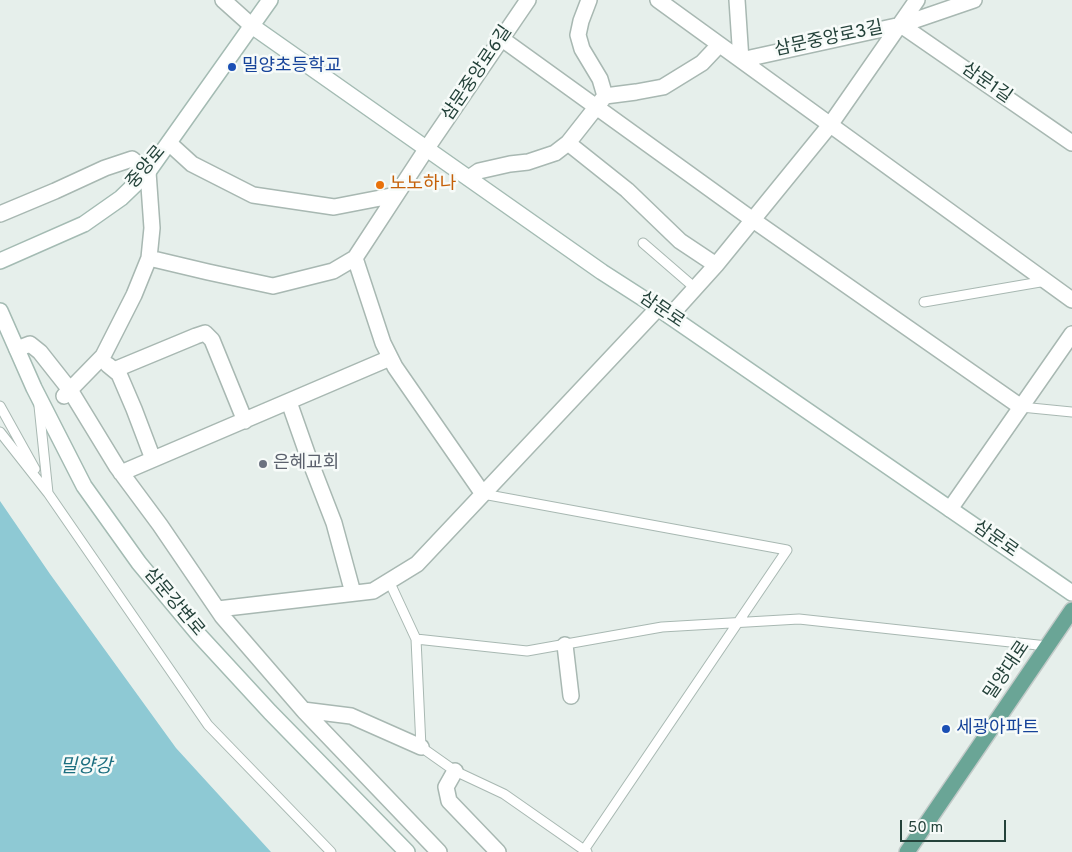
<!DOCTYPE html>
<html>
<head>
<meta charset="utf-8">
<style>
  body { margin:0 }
  #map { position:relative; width:1072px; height:852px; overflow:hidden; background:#e6efeb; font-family:Overpass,sans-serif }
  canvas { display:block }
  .scale { position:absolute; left:900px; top:820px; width:106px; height:22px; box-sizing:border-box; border:2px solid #24423a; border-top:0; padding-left:6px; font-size:15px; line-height:18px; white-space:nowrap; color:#24423a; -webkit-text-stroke:4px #f7fbf9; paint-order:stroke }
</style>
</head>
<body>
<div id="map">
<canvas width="1072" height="852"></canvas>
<div class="scale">50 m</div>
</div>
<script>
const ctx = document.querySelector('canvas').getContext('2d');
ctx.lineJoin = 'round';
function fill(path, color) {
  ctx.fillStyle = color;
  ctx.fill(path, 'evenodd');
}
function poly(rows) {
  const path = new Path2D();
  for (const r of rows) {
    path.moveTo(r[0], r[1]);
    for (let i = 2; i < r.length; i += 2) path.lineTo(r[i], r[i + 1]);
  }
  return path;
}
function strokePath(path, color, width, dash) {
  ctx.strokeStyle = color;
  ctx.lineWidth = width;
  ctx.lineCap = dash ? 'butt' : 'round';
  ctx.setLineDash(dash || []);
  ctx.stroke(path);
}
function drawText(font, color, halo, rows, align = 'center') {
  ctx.font = font + ' Overpass,"Noto Sans KR",sans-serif';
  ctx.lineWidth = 5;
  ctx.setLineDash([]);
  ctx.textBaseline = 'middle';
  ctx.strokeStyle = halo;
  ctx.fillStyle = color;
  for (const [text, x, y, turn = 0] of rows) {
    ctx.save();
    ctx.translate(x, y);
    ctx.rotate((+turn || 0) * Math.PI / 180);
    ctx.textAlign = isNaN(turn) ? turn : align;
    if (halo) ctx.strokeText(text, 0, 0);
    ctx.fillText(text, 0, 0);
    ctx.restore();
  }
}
fill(poly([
  [0,501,50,574,176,748,271,852,0,852]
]), '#8ec9d4');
const lane = poly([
  [643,243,695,288],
  [924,302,1046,281],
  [0,406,35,469],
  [39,406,48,493],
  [1021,407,1072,412],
  [0,432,48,493,208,725,331,852],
  [483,494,787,550,584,850],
  [389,581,416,639,421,747,455,771,504,794,587,852],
  [416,639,527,651,662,627,799,619,1047,646]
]);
const street = poly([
  [223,0,252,26],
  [528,0,427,148,355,258,383,343,395,367,483,494,658,308],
  [658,0,1072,300],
  [737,0,741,60,901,25,974,0],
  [901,25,1072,143],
  [502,39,753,220,1021,407],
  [605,96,636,92,663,87,702,63,719,45],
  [169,143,192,164,253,195,334,207,396,195],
  [568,143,627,190,680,241,716,265],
  [469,178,479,171,510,164,528,162,555,153,568,143,605,96,600,79,582,49,578,35,581,21,589,0],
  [0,214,55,191,105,168,132,159,148,172,152,228,149,258,208,272,273,286,333,271,355,258],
  [670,316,716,265,830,125,917,0],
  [17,349,30,344,40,352,70,390,117,467,160,525,222,616,305,712,439,852],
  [108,365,119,374,134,409,153,459],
  [114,370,196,336,205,333,212,340,245,421],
  [64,396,103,356,134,295,149,258],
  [289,402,308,456,334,523,353,593],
  [121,473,390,358],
  [950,509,1072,334],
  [218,609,373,591,417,564,483,494],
  [565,645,571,696],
  [303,710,351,716,421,747],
  [455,771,446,787,449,801,498,852]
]);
const secondary = poly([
  [252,26,602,272,658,308,1072,593],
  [0,261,84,224,121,198,148,172,270,0],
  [0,311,34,388,84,486,139,563,199,635,270,712,407,852]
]);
const primary = poly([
  [907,852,1072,610]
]);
strokePath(lane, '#a8b8b2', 11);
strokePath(street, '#a8b8b2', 18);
strokePath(secondary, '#a4bbb3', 18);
strokePath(primary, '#c2cac8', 18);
strokePath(lane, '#fff', 9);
strokePath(street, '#fff', 15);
strokePath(secondary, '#fff', 15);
strokePath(primary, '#6aa596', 15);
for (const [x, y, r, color] of [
  [232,67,5,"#1a4fb4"],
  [380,185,5,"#e8710a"],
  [263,464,5,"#6b7280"],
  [946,729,5,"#1a4fb4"]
]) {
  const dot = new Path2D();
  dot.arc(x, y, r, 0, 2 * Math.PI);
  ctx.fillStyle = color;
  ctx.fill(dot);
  strokePath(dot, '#f7fbf9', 2);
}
drawText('18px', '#24423a', '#f7fbf9', [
  ["삼문중앙로3길",829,40,-12],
  ["삼문중앙로6길",478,74,-56],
  ["삼문1길",986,84,35],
  ["중앙로",147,168,-50],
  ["삼문로",661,311,34],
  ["삼문로",995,540,35],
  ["삼문강변로",173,603,50],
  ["밀양대로",1008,671,-56]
]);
drawText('18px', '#164399', '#f7fbf9', [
  ["밀양초등학교",242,67],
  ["세광아파트",956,729]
], 'left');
drawText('18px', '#c56008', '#f7fbf9', [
  ["노노하나",390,185]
], 'left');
drawText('18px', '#5b616d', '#f7fbf9', [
  ["은혜교회",273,464]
], 'left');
drawText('italic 19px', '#1c6f80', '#f7fbf9', [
  ["밀양강",86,768]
]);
</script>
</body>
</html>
